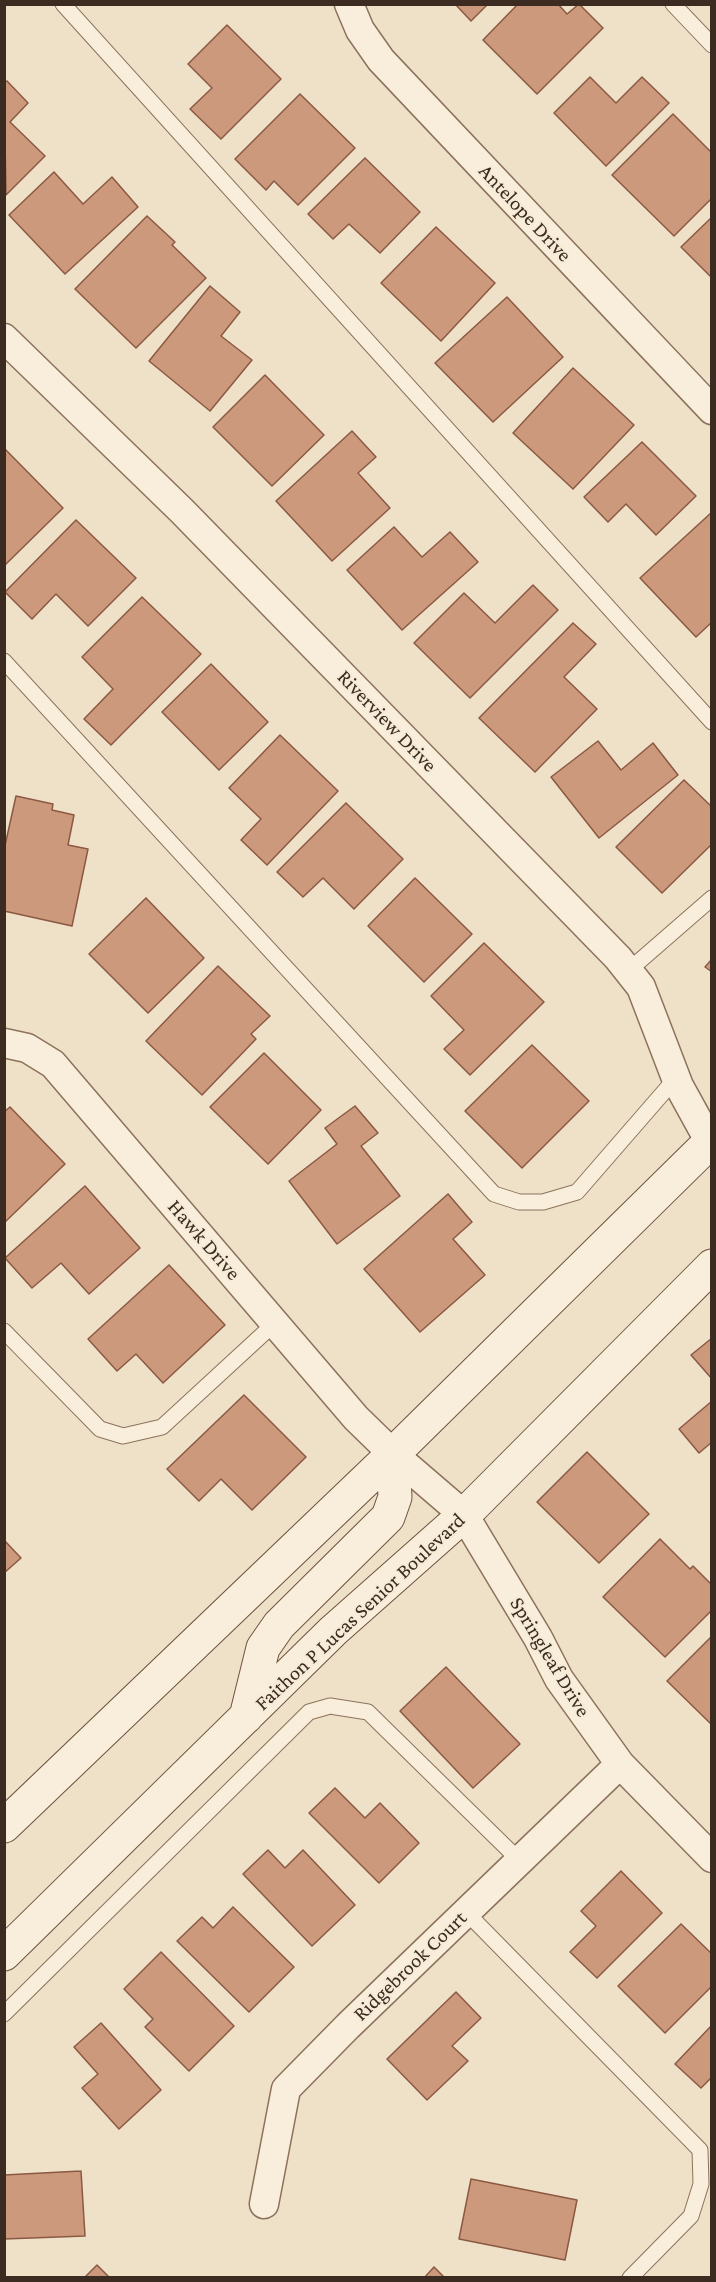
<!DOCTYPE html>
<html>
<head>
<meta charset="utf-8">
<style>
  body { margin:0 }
  #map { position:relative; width:716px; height:2282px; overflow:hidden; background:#efe0c8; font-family:"Crimson Pro",serif }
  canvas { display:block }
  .frame { position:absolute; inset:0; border:6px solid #3c2b20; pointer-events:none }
</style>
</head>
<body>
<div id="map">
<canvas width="716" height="2282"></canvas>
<div class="frame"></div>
</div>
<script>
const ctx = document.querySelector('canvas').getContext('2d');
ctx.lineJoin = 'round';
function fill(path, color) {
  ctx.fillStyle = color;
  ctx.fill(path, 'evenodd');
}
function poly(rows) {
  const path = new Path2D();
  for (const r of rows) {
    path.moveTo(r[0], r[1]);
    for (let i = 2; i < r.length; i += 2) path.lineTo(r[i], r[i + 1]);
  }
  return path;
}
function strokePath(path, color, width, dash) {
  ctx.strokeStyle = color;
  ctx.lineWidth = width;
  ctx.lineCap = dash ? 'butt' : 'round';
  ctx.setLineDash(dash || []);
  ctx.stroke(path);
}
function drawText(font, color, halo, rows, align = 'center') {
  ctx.font = font + ' "Crimson Pro",serif';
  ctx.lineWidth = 4.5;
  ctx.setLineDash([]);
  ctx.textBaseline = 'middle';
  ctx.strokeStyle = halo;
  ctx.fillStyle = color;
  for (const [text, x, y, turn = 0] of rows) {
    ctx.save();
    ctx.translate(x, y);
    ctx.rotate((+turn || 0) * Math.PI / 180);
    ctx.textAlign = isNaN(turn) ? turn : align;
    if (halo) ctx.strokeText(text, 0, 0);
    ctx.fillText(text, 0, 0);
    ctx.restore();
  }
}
const building = poly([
  [455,4,488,4,471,21,455,4],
  [518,4,558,4,567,14,579,4,603,28,537,94,483,40,518,4],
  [227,25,281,79,221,139,190,109,212,88,188,64,227,25],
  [590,77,616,103,642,77,669,103,606,166,554,113,590,77],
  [7,81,28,103,10,122,45,156,6,195,4,83,7,81],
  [300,94,355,148,298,205,274,181,266,190,235,159,300,94],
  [673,114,712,153,712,198,674,236,612,175,673,114],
  [365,158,420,212,380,253,349,224,333,239,308,214,365,158],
  [54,172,83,204,112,177,138,207,65,274,9,215,54,172],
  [147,216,175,242,172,245,206,278,136,348,75,289,147,216],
  [712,217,712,278,681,247,712,217],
  [436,227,495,283,441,341,381,283,436,227],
  [210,286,240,312,221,336,252,360,210,411,149,361,210,286],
  [507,297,563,357,493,422,435,363,507,297],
  [573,368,634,425,573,489,513,433,573,368],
  [265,375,324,435,272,486,213,427,265,375],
  [352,431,376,457,358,473,390,508,332,561,276,501,352,431],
  [642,442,696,496,656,535,626,504,608,522,584,497,642,442],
  [5,449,63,508,4,566,4,449,5,449],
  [712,512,712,622,696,637,640,578,712,512],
  [76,520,136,578,88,626,56,594,32,619,5,592,76,520],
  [394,527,422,557,450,532,478,562,402,630,347,570,394,527],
  [533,585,558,610,470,698,414,643,464,593,495,623,533,585],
  [142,597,201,654,111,745,84,719,113,689,82,657,142,597],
  [573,623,596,644,564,677,597,709,535,772,479,718,573,623],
  [211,664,268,722,219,770,162,712,211,664],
  [280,735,338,791,267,865,241,840,261,819,229,788,280,735],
  [598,741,621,770,653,743,678,775,599,838,551,777,598,741],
  [684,780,712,807,712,844,662,893,616,847,684,780],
  [16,796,53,804,52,810,74,815,68,845,88,849,72,926,4,911,4,850,16,796],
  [346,803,403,859,354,909,323,878,303,897,277,872,346,803],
  [415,878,472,934,424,982,368,926,415,878],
  [146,898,204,958,148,1013,89,954,146,898],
  [484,943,544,1002,470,1075,444,1049,464,1030,431,996,484,943],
  [712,959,712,972,705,967,712,959],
  [218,966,270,1016,251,1034,256,1039,202,1095,146,1041,218,966],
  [532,1045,589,1101,522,1168,465,1111,532,1045],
  [264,1053,321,1110,268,1164,210,1107,264,1053],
  [355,1106,378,1133,361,1146,400,1196,337,1244,289,1181,337,1144,325,1128,355,1106],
  [10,1107,65,1164,4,1223,4,1112,10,1107],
  [85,1186,140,1248,89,1294,61,1263,32,1288,5,1258,85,1186],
  [448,1194,472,1222,453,1239,485,1275,420,1332,364,1269,448,1194],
  [169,1265,225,1325,163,1383,136,1354,117,1371,88,1339,169,1265],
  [712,1338,712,1379,691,1355,712,1338],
  [244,1395,306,1457,252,1510,221,1479,199,1501,167,1469,244,1395],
  [712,1401,712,1442,699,1453,679,1429,712,1401],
  [587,1452,649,1514,599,1563,537,1502,587,1452],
  [660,1539,690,1569,693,1566,712,1585,712,1610,665,1657,603,1597,660,1539],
  [4,1540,21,1558,4,1573,4,1540],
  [712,1636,712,1725,667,1681,712,1636],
  [446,1667,520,1744,473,1788,400,1711,446,1667],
  [335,1788,365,1818,380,1803,419,1843,379,1883,309,1813,335,1788],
  [268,1850,285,1868,303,1850,355,1905,312,1946,243,1874,268,1850],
  [621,1871,662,1913,597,1978,570,1952,596,1926,581,1911,621,1871],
  [233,1907,294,1967,249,2012,177,1941,202,1917,213,1928,233,1907],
  [681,1924,712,1954,712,1986,665,2033,618,1986,681,1924],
  [161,1952,234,2026,189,2071,145,2027,153,2019,124,1989,161,1952],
  [456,1992,481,2018,452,2046,468,2061,427,2100,387,2059,456,1992],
  [101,2023,161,2090,119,2129,82,2088,98,2074,74,2047,101,2023],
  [712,2025,712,2077,701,2088,675,2064,712,2025],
  [81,2171,85,2236,4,2239,4,2175,81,2171],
  [471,2179,577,2200,565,2260,459,2239,471,2179],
  [97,2265,110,2278,84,2278,97,2265],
  [434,2267,445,2278,424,2278,434,2267]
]);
fill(building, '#cd997d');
strokePath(building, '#8b5942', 1.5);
const service = poly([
  [63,4,712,722],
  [673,4,712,45],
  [4,661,494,1194,519,1202,543,1202,577,1192,676,1078],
  [628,971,712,898],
  [4,1331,100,1429,123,1436,162,1427,275,1323],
  [466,1912,700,2150,701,2184,691,2216,630,2278],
  [4,2014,309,1712,330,1706,368,1712,520,1861]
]);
const minor = poly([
  [349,4,360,30,381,60,712,410],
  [4,338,182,511,618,958,641,987,679,1086,712,1146],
  [4,1043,27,1048,53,1064,356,1418,393,1454,464,1515,538,1638,559,1679,620,1764,712,1858],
  [264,2204,286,2089,348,2026,620,1764]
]);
const secondary = poly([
  [246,1717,263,1648,279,1625,388,1517,395,1497,393,1454],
  [4,1826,393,1454,712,1140],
  [4,1954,333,1631,464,1515,712,1266]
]);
strokePath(service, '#8c725c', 17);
strokePath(minor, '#8c725c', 31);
strokePath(secondary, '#6e533f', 35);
strokePath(service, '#f9eedb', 15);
strokePath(minor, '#f9eedb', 28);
strokePath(secondary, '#f9eedb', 33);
drawText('21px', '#3c2b20', '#f6ebd7', [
  ["Antelope Drive",525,213,47],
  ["Riverview Drive",387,721,46],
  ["Hawk Drive",204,1240,49],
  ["Faithon P Lucas Senior Boulevard",360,1612,-43],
  ["Springleaf Drive",550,1657,59],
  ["Ridgebrook Court",410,1966,-44]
]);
</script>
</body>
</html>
